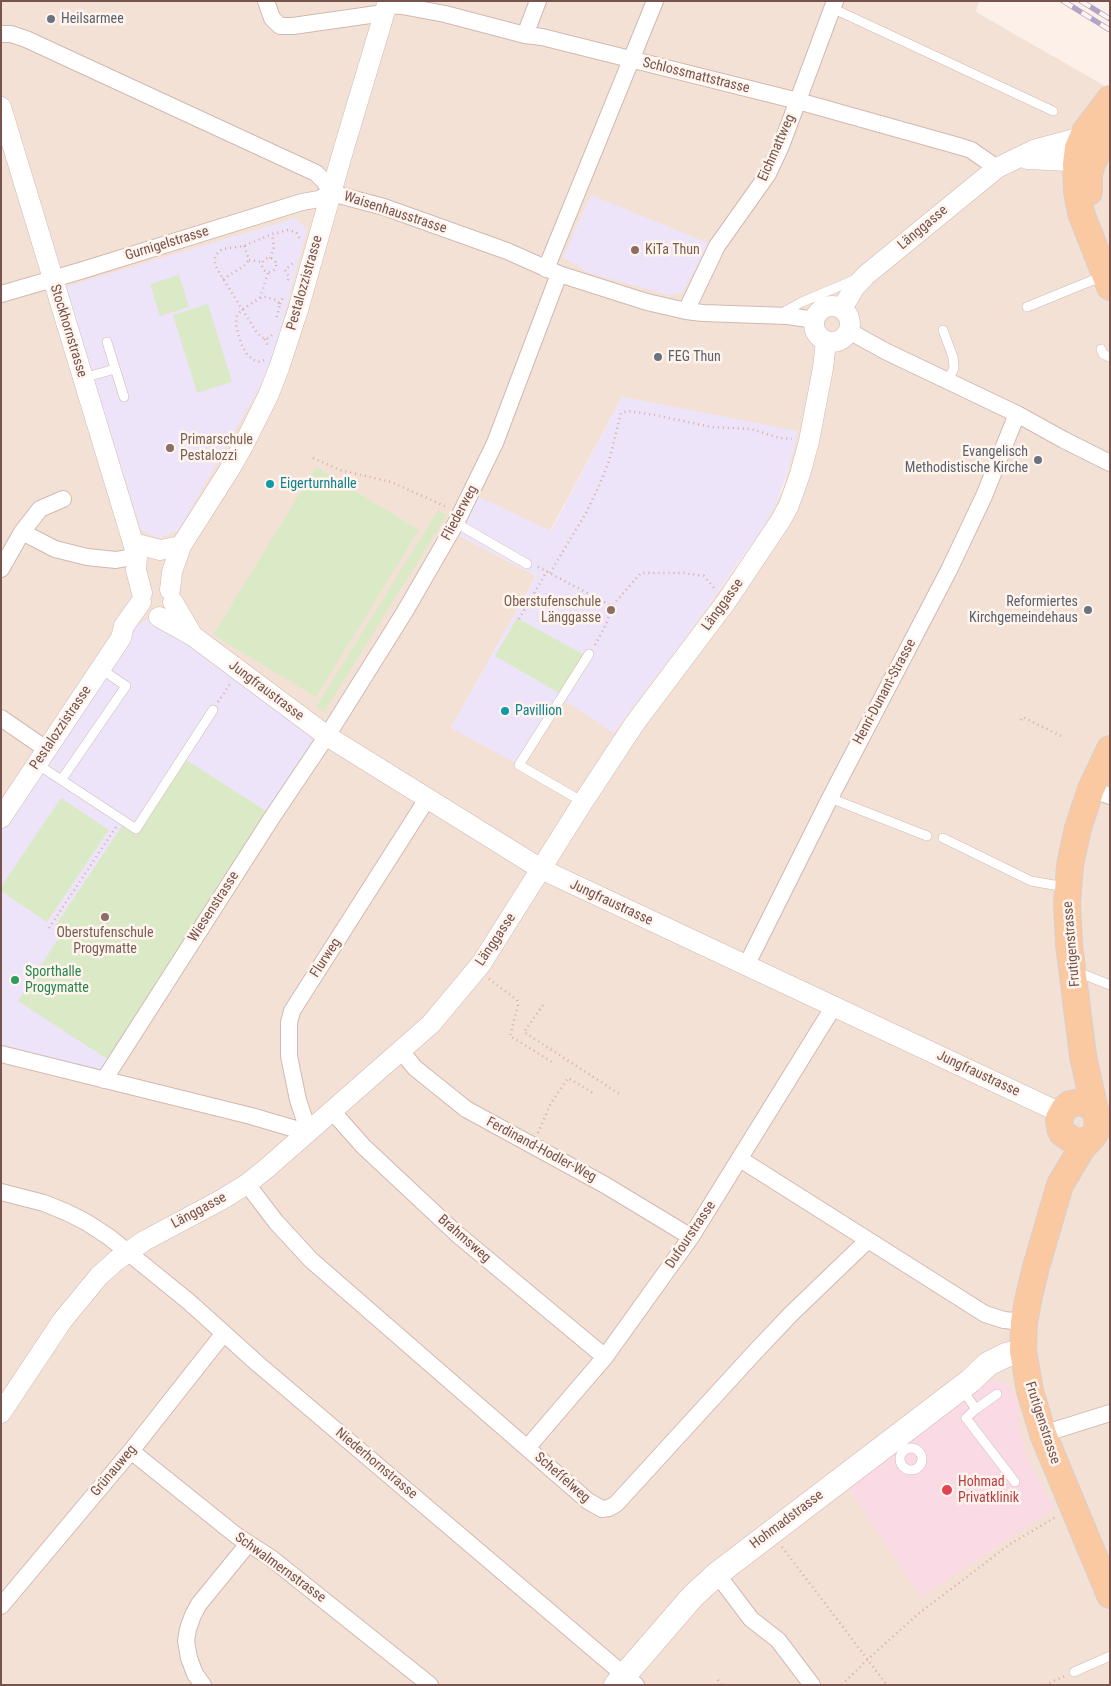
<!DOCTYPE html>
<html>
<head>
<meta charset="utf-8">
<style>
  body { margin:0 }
  #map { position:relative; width:1111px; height:1686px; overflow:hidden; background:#fcf0e8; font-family:"Roboto Condensed",sans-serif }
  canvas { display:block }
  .frame { position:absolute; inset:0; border:2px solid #76534c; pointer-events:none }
</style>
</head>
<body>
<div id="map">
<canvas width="1111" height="1686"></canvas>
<div class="frame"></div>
</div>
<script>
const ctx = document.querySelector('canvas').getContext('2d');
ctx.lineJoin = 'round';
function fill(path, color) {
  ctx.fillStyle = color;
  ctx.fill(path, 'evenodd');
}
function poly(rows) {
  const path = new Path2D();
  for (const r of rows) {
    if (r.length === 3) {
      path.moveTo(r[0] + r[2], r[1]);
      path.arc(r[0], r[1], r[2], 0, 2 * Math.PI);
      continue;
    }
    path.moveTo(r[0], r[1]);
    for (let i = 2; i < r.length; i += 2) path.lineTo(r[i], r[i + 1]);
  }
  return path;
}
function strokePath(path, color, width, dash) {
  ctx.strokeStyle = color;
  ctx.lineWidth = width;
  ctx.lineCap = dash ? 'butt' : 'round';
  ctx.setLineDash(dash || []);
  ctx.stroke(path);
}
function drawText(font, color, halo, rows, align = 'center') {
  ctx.font = font + ' "Roboto Condensed",sans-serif';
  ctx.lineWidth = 5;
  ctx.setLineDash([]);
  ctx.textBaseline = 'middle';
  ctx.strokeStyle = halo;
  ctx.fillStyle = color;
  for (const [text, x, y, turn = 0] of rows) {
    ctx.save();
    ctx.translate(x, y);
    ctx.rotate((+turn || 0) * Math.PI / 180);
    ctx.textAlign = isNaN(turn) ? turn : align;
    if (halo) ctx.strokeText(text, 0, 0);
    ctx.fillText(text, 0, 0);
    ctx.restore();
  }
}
fill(poly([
  [1,1,979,1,976,12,1105,86,1095,118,1110,128,1110,1685,1,1685],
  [622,397,797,432,784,486,776,504,749,549,680,645,614,732,567,702,451,728,536,576,456,534,550,531]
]), '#f4e1d6');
fill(poly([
  [591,195,708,243,686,287,681,293,670,295,589,273,563,257],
  [296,218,307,229,271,367,179,530,159,538,141,530,65,287],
  [622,397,798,431,789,468,776,504,762,529,680,645,613,733,567,702,557,705,519,765,451,728,536,576,456,534,475,495,551,531],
  [154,617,327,736,104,1080,1,1054,1,818,131,632,141,623]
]), '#ede4f9');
fill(poly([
  [996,1380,1004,1382,1013,1390,1018,1408,1021,1435,1031,1467,1055,1508,921,1597,848,1487,979,1389,988,1382]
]), '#fadbe5');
fill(poly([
  [179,275,189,307,160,316,150,284],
  [208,304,232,382,197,393,173,315],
  [316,467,419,530,316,697,213,635],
  [438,510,447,515,324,712,316,707],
  [517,618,590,658,566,697,495,656],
  [186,760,268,812,107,1059,18,1001,62,933,55,926,122,826,136,835],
  [61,798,109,830,47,922,1,891,1,887]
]), '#dbeac6');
const service = poly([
  [832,8,1053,111],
  [1027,307,1103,276],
  [782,313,802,302,854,280],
  [943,330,953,357,954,368,948,381],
  [107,342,124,397],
  [1101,349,1103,354,1110,357],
  [83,378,115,369],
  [456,523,527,564],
  [37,764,136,829,213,710],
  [62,779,126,686,101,669],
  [830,798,927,836],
  [583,802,519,765,589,654],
  [943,838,1031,881,1065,887],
  [1075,971,1110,985],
  [961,1388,976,1409,966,1418,1015,1482],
  [976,1409,997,1394],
  [911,1459,11],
  [1074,1672,1110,1656]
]);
const minor = poly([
  [266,1,272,18,280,26,293,26,384,13],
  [387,5,402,6,445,14,525,35,542,37,798,101,962,147,971,150,997,168],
  [1,34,11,34,26,39,316,173,324,181,331,193,384,207,507,251,559,274,647,302,686,311,703,313,788,316,815,320],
  [525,35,538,1],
  [546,269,655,1],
  [1,294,80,271,302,202,319,199,331,193],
  [686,311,717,246,768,174,781,146,835,1],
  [849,331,885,351,1017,414,1064,440,1110,463],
  [22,532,55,549,87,557,116,560,137,556],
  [1,569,22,532,40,509,63,499],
  [1,718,46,749],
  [1091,789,1110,796],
  [746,966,830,798,949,570,984,496,1017,414],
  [401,1051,415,1068,466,1109,605,1185,691,1237],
  [1,1054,251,1116,309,1133],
  [104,1080,271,819,332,728,404,613,456,523,495,443,559,274],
  [333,1112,363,1146,457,1234,605,1357],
  [309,1133,298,1100,289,1056,289,1023,292,1011,427,799],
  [740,1159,985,1314,1004,1320,1024,1322],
  [247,1184,276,1222,311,1260,588,1501,602,1509,609,1508,616,1504,755,1352,791,1314,868,1240],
  [1,1192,44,1203,66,1212,86,1222,109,1237,188,1301,258,1364,636,1685],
  [1043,1434,1110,1413],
  [527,1448,605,1357,691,1237,834,1006],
  [131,1451,237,1536,271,1558,430,1685],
  [717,1574,751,1619,778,1640,812,1685],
  [1,1606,131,1451,224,1333],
  [203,1685,195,1674,189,1658,186,1641,188,1629,193,1615,199,1604,248,1544]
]);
const tertiary = poly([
  [1,107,137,556,136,570,142,593],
  [1027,159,1069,161,1089,153],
  [832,324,18],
  [842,309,854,288,866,275,997,168,1034,150,1082,137],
  [133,543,160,550,181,546],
  [170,590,172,572,181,546,228,472,243,446,268,396,279,368,298,310,341,158,388,1],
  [173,602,193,636],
  [159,617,193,636,327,736,541,869,1061,1113],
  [1,818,121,638,124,626,141,602],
  [1,1413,62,1321,99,1276,117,1260,144,1241,221,1200,247,1184,267,1168,431,1024,481,964,583,802,635,723,726,602,781,520,789,505,800,474,809,441,823,368,826,341]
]);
const secondary = poly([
  [616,1685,693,1596,717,1574,970,1381,988,1364,1006,1355,1023,1351]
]);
const primary = poly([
  [1110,99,1085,132,1078,148,1076,164,1077,192,1081,213,1110,287],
  [1089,192,1089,174,1092,164,1110,127],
  [1095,1110,1083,1056,1069,944,1067,903,1070,865,1078,828,1091,789,1110,749],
  [1088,1140,1079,1142,1074,1141,1062,1133,1060,1128,1059,1118,1064,1109,1070,1104,1081,1102,1091,1106,1097,1114,1098,1127,1094,1135,1082,1148,1060,1185,1036,1267,1029,1296,1024,1322,1023,1351,1030,1391,1043,1434,1110,1595]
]);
strokePath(service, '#d0b9b0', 10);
strokePath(minor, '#d0b9b0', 18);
strokePath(tertiary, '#d0b9b0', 21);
strokePath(secondary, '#d6b9b0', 25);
strokePath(primary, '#d9cfcd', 28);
strokePath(poly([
  [244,246,249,260,262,262],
  [269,265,7],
  [270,258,274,247,272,234],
  [223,279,244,266,249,260],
  [288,280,289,277,285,270,293,263],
  [260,298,268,273],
  [280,304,283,297],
  [272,335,269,338,265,339,257,333,217,269,215,263,215,257,218,252,223,249,244,246,272,234,288,230,296,232,300,239],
  [265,339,268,347],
  [264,360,260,362,253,360,247,354,241,344,236,325,237,315,243,309,260,298,266,297,276,300,280,304,276,320],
  [313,458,340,470,391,482,447,507],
  [538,567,612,606,641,573,684,573,704,576,715,589],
  [550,573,586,513,602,479,609,461,621,413,628,411,655,415,711,427,751,429,780,438,792,439],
  [519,619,547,571],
  [595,645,607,622,612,606],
  [218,702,230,684],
  [1021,720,1023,717,1063,737],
  [49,928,116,827],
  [489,979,517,1000,518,1005,510,1036,552,1062],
  [543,1005,524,1032,621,1095],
  [538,1133,551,1103,568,1078,595,1094],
  [782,1547,887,1685],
  [718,1680,722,1685],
  [842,1685,868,1659,918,1614,1010,1544,1056,1517],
  [1045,1685,1065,1676]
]), '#d7ada2', 2.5, [1, 4]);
strokePath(service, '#fff', 9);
strokePath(minor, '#fff', 16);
strokePath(tertiary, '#fff', 20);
strokePath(secondary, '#fff', 24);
strokePath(primary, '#fac8a1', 26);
const rail = poly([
  [1063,1,1110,30],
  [1081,1,1110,19]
]);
strokePath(rail, '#b1a5c7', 5.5);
strokePath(rail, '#fff5ee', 4, [11]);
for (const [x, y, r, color] of [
  [51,19,5,"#6b7280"],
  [635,250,5,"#8d6e63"],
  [658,357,5,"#6b7280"],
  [170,448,5,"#8d6e63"],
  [1038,460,5,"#6b7280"],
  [270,484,5,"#0f9aa8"],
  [611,610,5,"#8d6e63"],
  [1088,610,5,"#6b7280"],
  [505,711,5,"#0f9aa8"],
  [105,917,5,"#8d6e63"],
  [15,980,5,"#2e9e5b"],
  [947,1490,6,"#e0444e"]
]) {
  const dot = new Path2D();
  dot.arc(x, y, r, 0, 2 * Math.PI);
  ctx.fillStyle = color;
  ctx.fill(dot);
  strokePath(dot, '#fff5ee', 2);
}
drawText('14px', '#5b616d', '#fff5ee', [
  ["Heilsarmee",61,19],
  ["FEG Thun",668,357],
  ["Evangelisch",1028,452,"right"],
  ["Methodistische Kirche",1028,468,"right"],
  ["Reformiertes",1078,602,"right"],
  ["Kirchgemeindehaus",1078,618,"right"]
], 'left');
drawText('14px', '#76534c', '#fff5ee', [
  ["Schlossmattstrasse",696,76,14],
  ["Eichmattweg",777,148,-66],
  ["Waisenhausstrasse",395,213,18],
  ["Länggasse",923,228,-40],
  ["Gurnigelstrasse",167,244,-17],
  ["Pestalozzistrasse",305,283,-74],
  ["Stockhornstrasse",68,331,73],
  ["Fliederweg",460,513,-62],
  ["Länggasse",723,605,-54],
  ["Jungfraustrasse",266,691,37],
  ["Henri-Dunant-Strasse",885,692,-62],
  ["Pestalozzistrasse",61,728,-56],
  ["Jungfraustrasse",611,903,25],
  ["Wiesenstrasse",214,907,-57],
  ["Länggasse",496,940,-56],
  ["Frutigenstrasse",1072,944,-95],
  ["Flurweg",326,958,-57],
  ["Jungfraustrasse",978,1074,25],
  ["Ferdinand-Hodler-Weg",541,1150,28],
  ["Länggasse",199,1211,-28],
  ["Dufourstrasse",691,1235,-56],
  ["Brahmsweg",464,1239,41],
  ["Frutigenstrasse",1042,1423,72],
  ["Niederhornstrasse",376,1464,40],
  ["Grünauweg",114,1471,-50],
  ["Scheffelweg",562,1478,41],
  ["Hohmadstrasse",787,1520,-37],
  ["Schwalmernstrasse",280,1568,36]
]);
drawText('14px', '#785e54', '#fff5ee', [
  ["KiTa Thun",645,250],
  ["Primarschule",180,440],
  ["Pestalozzi",180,456],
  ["Oberstufenschule",601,602,"right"],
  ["Länggasse",601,618,"right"],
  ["Oberstufenschule",105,933,"center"],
  ["Progymatte",105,949,"center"]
], 'left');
drawText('14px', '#0d838f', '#fff5ee', [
  ["Eigerturnhalle",280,484],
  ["Pavillion",515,711]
], 'left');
drawText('14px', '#27864d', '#fff5ee', [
  ["Sporthalle",25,972],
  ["Progymatte",25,988]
], 'left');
drawText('14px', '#be3a42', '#fff5ee', [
  ["Hohmad",958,1482],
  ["Privatklinik",958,1498]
], 'left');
</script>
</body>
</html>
